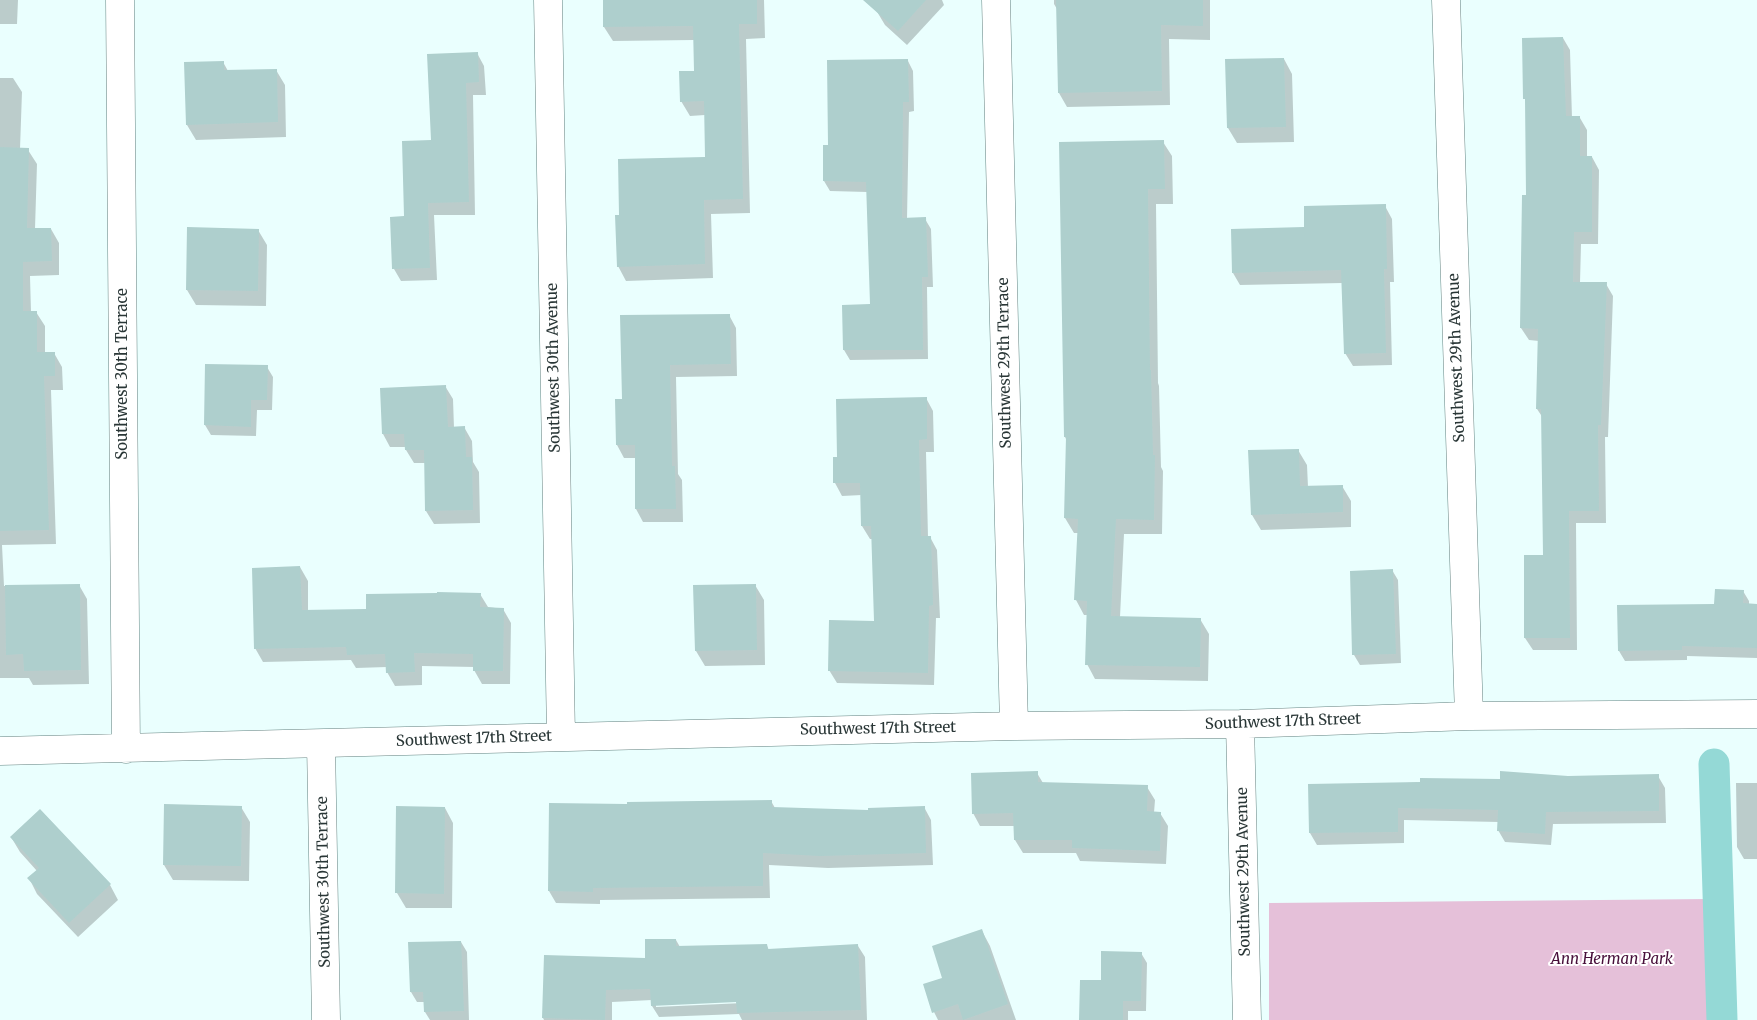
<!DOCTYPE html>
<html>
<head>
<meta charset="utf-8">
<style>
  body { margin:0 }
  canvas { display:block; background:#eafffe }
</style>
</head>
<body>
<canvas width="1757" height="1020"></canvas>
<script>
const ctx = document.querySelector('canvas').getContext('2d');
ctx.lineJoin = 'round';
function fill(path, color) {
  ctx.fillStyle = color;
  ctx.fill(path, 'evenodd');
}
function poly(rows) {
  const path = new Path2D();
  for (const r of rows) {
    path.moveTo(r[0], r[1]);
    for (let i = 2; i < r.length; i += 2) path.lineTo(r[i], r[i + 1]);
  }
  return path;
}
function strokePath(path, color, width, dash) {
  ctx.strokeStyle = color;
  ctx.lineWidth = width;
  ctx.lineCap = dash ? 'butt' : 'round';
  ctx.setLineDash(dash || []);
  ctx.stroke(path);
}
function drawText(font, color, halo, rows, align = 'center') {
  ctx.font = font + ' Merriweather,serif';
  ctx.lineWidth = 4;
  ctx.setLineDash([]);
  ctx.textBaseline = 'middle';
  ctx.strokeStyle = halo;
  ctx.fillStyle = color;
  for (const [text, x, y, turn = 0] of rows) {
    ctx.save();
    ctx.translate(x, y);
    ctx.rotate((+turn || 0) * Math.PI / 180);
    ctx.textAlign = isNaN(turn) ? turn : align;
    if (halo) ctx.strokeText(text, 0, 0);
    ctx.fillText(text, 0, 0);
    ctx.restore();
  }
}
fill(poly([
  [1710,899,1711,1020,1269,1020,1269,903]
]), '#e5c0d9');
fill(poly([
  [0,0,18,0,17,24,0,24],
  [604,0,764,0,765,38,746,39,750,213,711,214,713,278,626,281,618,266,706,158,705,115,690,116,681,101,695,72,694,40,613,41,604,27],
  [883,0,942,0,944,5,907,45,885,25,876,10],
  [1054,0,1210,0,1210,40,1169,39,1170,105,1067,107,1059,93,1057,9,1054,4],
  [1563,38,1570,50,1572,118,1580,118,1587,130,1587,157,1592,157,1599,170,1598,244,1581,244,1580,283,1606,284,1613,296,1608,437,1605,437,1606,523,1576,523,1577,650,1533,650,1525,638,1544,556,1543,418,1537,409,1539,341,1529,340,1521,328,1527,196],
  [477,53,484,66,486,95,473,95,475,215,434,215,437,280,401,281,394,269,432,141],
  [1284,59,1292,74,1294,142,1237,143,1228,128,1227,60],
  [908,61,913,71,914,111,909,112,907,219,925,219,931,229,933,287,927,287,928,359,850,360,844,350,872,306,867,192,830,191,824,181,829,147],
  [223,62,228,71,276,70,285,85,286,137,196,140,187,125],
  [0,78,13,78,22,92,20,149,28,150,37,164,35,229,51,229,59,243,59,275,30,276,31,312,36,312,45,326,45,353,54,353,62,367,63,390,51,390,56,544,2,545,4,586,79,585,87,599,89,684,33,685,29,678,0,678],
  [1163,142,1172,156,1173,204,1156,204,1158,383,1159,386,1161,467,1163,471,1162,534,1124,534,1120,617,1200,619,1209,634,1208,681,1095,679,1087,664,1088,615,1084,615,1076,600,1078,533,1074,533,1065,518,1067,441,1065,437,1060,144],
  [1385,206,1392,219,1394,282,1390,282,1392,365,1353,366,1345,353,1343,283,1240,285,1233,273,1305,228],
  [188,229,258,230,267,245,266,306,196,305,187,290],
  [729,315,736,328,737,376,676,377,678,474,682,480,683,522,643,522,636,509,636,458,624,458,617,445,616,400,623,400],
  [267,367,273,377,272,410,257,410,256,436,211,435,205,425],
  [445,386,453,399,454,428,464,427,472,441,473,462,479,472,480,523,434,524,426,511,425,463,414,463,406,450,406,447,390,447,383,434,381,389],
  [926,398,933,411,934,452,926,452,928,537,930,537,937,550,940,618,936,618,934,685,837,683,829,670,876,623,873,539,870,539,862,526,862,495,842,496,835,483,838,459],
  [1298,450,1307,465,1308,487,1342,486,1351,501,1351,527,1261,530,1252,515],
  [300,567,308,581,308,612,368,610,480,594,488,607,503,609,511,623,510,684,482,684,474,670,474,667,422,666,422,685,395,686,387,672,387,667,356,668,351,660,263,662,255,648],
  [1392,570,1398,580,1401,663,1360,665,1354,655],
  [755,585,764,600,765,665,705,666,696,651],
  [1743,591,1749,601,1749,605,1757,605,1757,658,1687,656,1687,660,1625,661,1619,651],
  [1037,773,1043,783,1147,787,1155,800,1154,813,1160,813,1168,826,1166,864,1080,861,1076,853,1023,853,1015,840,1014,826,980,826,973,813],
  [1658,776,1665,788,1666,823,1553,824,1551,845,1505,842,1498,830,1499,822,1404,820,1404,843,1317,845,1310,833,1309,786,1501,780,1568,777],
  [1736,783,1757,783,1757,859,1744,859,1737,847],
  [771,801,775,808,870,811,924,807,931,820,933,865,828,868,769,865,770,898,600,900,600,904,556,903,549,891,629,806],
  [241,807,250,822,249,881,173,880,164,865],
  [445,808,453,823,452,908,406,908,397,893],
  [11,837,110,885,118,900,78,937,37,894,29,878,37,871,20,852],
  [982,931,990,946,1016,1020,938,1020,934,1012,944,978],
  [676,940,680,947,767,946,769,950,858,946,865,957,867,1020,742,1020,739,1014,659,1017,652,1006,652,1000,612,1002,612,1020,544,1020,543,1018,647,959],
  [743,1001,743,1003,656,1007,656,1004],
  [461,942,467,952,469,1020,430,1020,425,1012,425,1002,417,1002,411,992,410,944],
  [1141,953,1147,963,1146,1011,1128,1011,1128,1020,1081,1020,1102,981]
]), '#0003');
strokePath(poly([
  [1714,764,1722,1020]
]), '#94d9d6', 31);
fill(poly([
  [603,0,757,0,757,24,739,24,743,199,704,200,705,264,617,267,615,215,619,215,618,159,705,157,704,101,680,102,679,71,694,71,693,26,603,27],
  [863,0,926,0,898,31],
  [1056,0,1203,0,1203,26,1161,25,1162,91,1058,93],
  [1563,37,1566,116,1580,116,1580,156,1592,156,1592,232,1574,232,1573,282,1607,282,1601,425,1598,425,1599,511,1569,511,1570,638,1524,638,1524,555,1543,555,1541,409,1536,409,1538,329,1520,328,1522,195,1526,195,1525,99,1523,99,1522,38],
  [478,52,479,82,466,83,469,202,428,203,430,268,392,269,390,217,404,216,402,141,431,140,427,54],
  [1284,58,1286,127,1227,128,1225,59],
  [908,59,909,102,903,102,902,218,926,217,928,277,922,277,923,350,843,350,842,305,870,304,866,182,823,181,823,145,828,145,827,60],
  [224,61,224,70,277,69,278,122,186,125,184,62],
  [1164,140,1165,189,1148,189,1150,370,1151,370,1153,455,1155,455,1154,520,1116,519,1111,616,1201,618,1200,667,1085,665,1087,601,1074,600,1078,519,1064,518,1066,437,1064,437,1059,142],
  [0,147,29,148,27,228,51,228,52,261,23,262,23,311,37,311,37,352,55,352,55,376,44,376,49,530,0,531],
  [1386,204,1387,269,1384,269,1386,353,1344,354,1341,270,1232,273,1231,229,1304,227,1304,206],
  [187,227,259,229,258,291,186,290],
  [730,314,731,364,670,365,672,466,675,466,676,509,635,509,635,445,616,445,615,399,622,399,620,315],
  [205,364,268,365,267,400,251,400,251,427,204,425],
  [446,385,448,427,465,426,466,457,472,457,473,510,425,511,424,450,405,450,404,434,382,434,380,388],
  [927,397,927,439,919,440,921,536,931,536,933,605,929,606,928,673,828,671,829,620,874,621,871,526,861,526,860,483,833,483,833,457,837,457,836,399],
  [1299,449,1300,486,1343,485,1343,512,1251,515,1248,450],
  [300,566,302,610,366,609,366,594,437,593,437,592,481,593,480,607,504,608,503,671,473,671,473,654,414,653,415,672,386,673,385,654,347,655,346,647,254,649,252,568],
  [1393,569,1396,654,1352,655,1350,571],
  [80,584,81,670,24,671,23,654,6,655,5,585],
  [756,584,757,650,695,651,693,585],
  [1715,589,1744,590,1743,603,1757,604,1757,648,1682,646,1682,650,1618,651,1617,605,1714,604],
  [1038,771,1038,782,1148,785,1147,811,1161,812,1160,851,1072,848,1072,840,1014,840,1013,813,972,814,971,773],
  [1500,771,1568,776,1659,774,1659,811,1546,812,1545,834,1497,831,1498,810,1398,808,1398,832,1309,833,1308,784,1420,782,1420,778,1500,779],
  [772,800,772,807,868,810,868,808,925,806,926,853,820,856,763,853,763,886,593,888,593,892,548,891,549,803,627,804,627,802],
  [164,804,242,806,241,866,163,865],
  [396,806,445,807,444,894,395,893],
  [40,809,111,884,69,923,27,878,39,868,10,837],
  [982,929,1008,1004,963,1020,958,1004,932,1013,923,984,942,978,932,946],
  [645,939,676,939,676,946,767,944,768,949,858,944,861,1010,737,1013,736,1002,651,1006,650,989,606,990,605,1020,542,1018,544,955,645,958],
  [461,941,464,1011,424,1012,423,992,410,992,408,942],
  [1101,951,1142,952,1141,1001,1123,1001,1123,1020,1079,1020,1080,980,1101,980]
]), '#aecfcd');
const minor = poly([
  [120,0,126,749],
  [548,0,561,736],
  [996,0,1014,726],
  [1446,0,1469,716],
  [1240,724,1247,1020],
  [321,744,326,1020],
  [0,751,1014,726,1240,724,1469,716,1757,714]
]);
strokePath(minor, '#648381', 29);
strokePath(minor, '#fff', 28);
drawText('15px', '#293636', '#fff', [
  ["Southwest 29th Avenue",1457,358,-92],
  ["Southwest 29th Terrace",1005,363,-91],
  ["Southwest 30th Avenue",554,368,-91],
  ["Southwest 30th Terrace",123,374,-90],
  ["Southwest 17th Street",1283,722,-2],
  ["Southwest 17th Street",878,729,-1],
  ["Southwest 17th Street",474,739,-2],
  ["Southwest 29th Avenue",1244,872,-91],
  ["Southwest 30th Terrace",324,882,-91]
]);
drawText('italic 15px', '#470f3a', '#fff', [
  ["Ann Herman Park",1612,960]
]);
</script>
</body>
</html>
